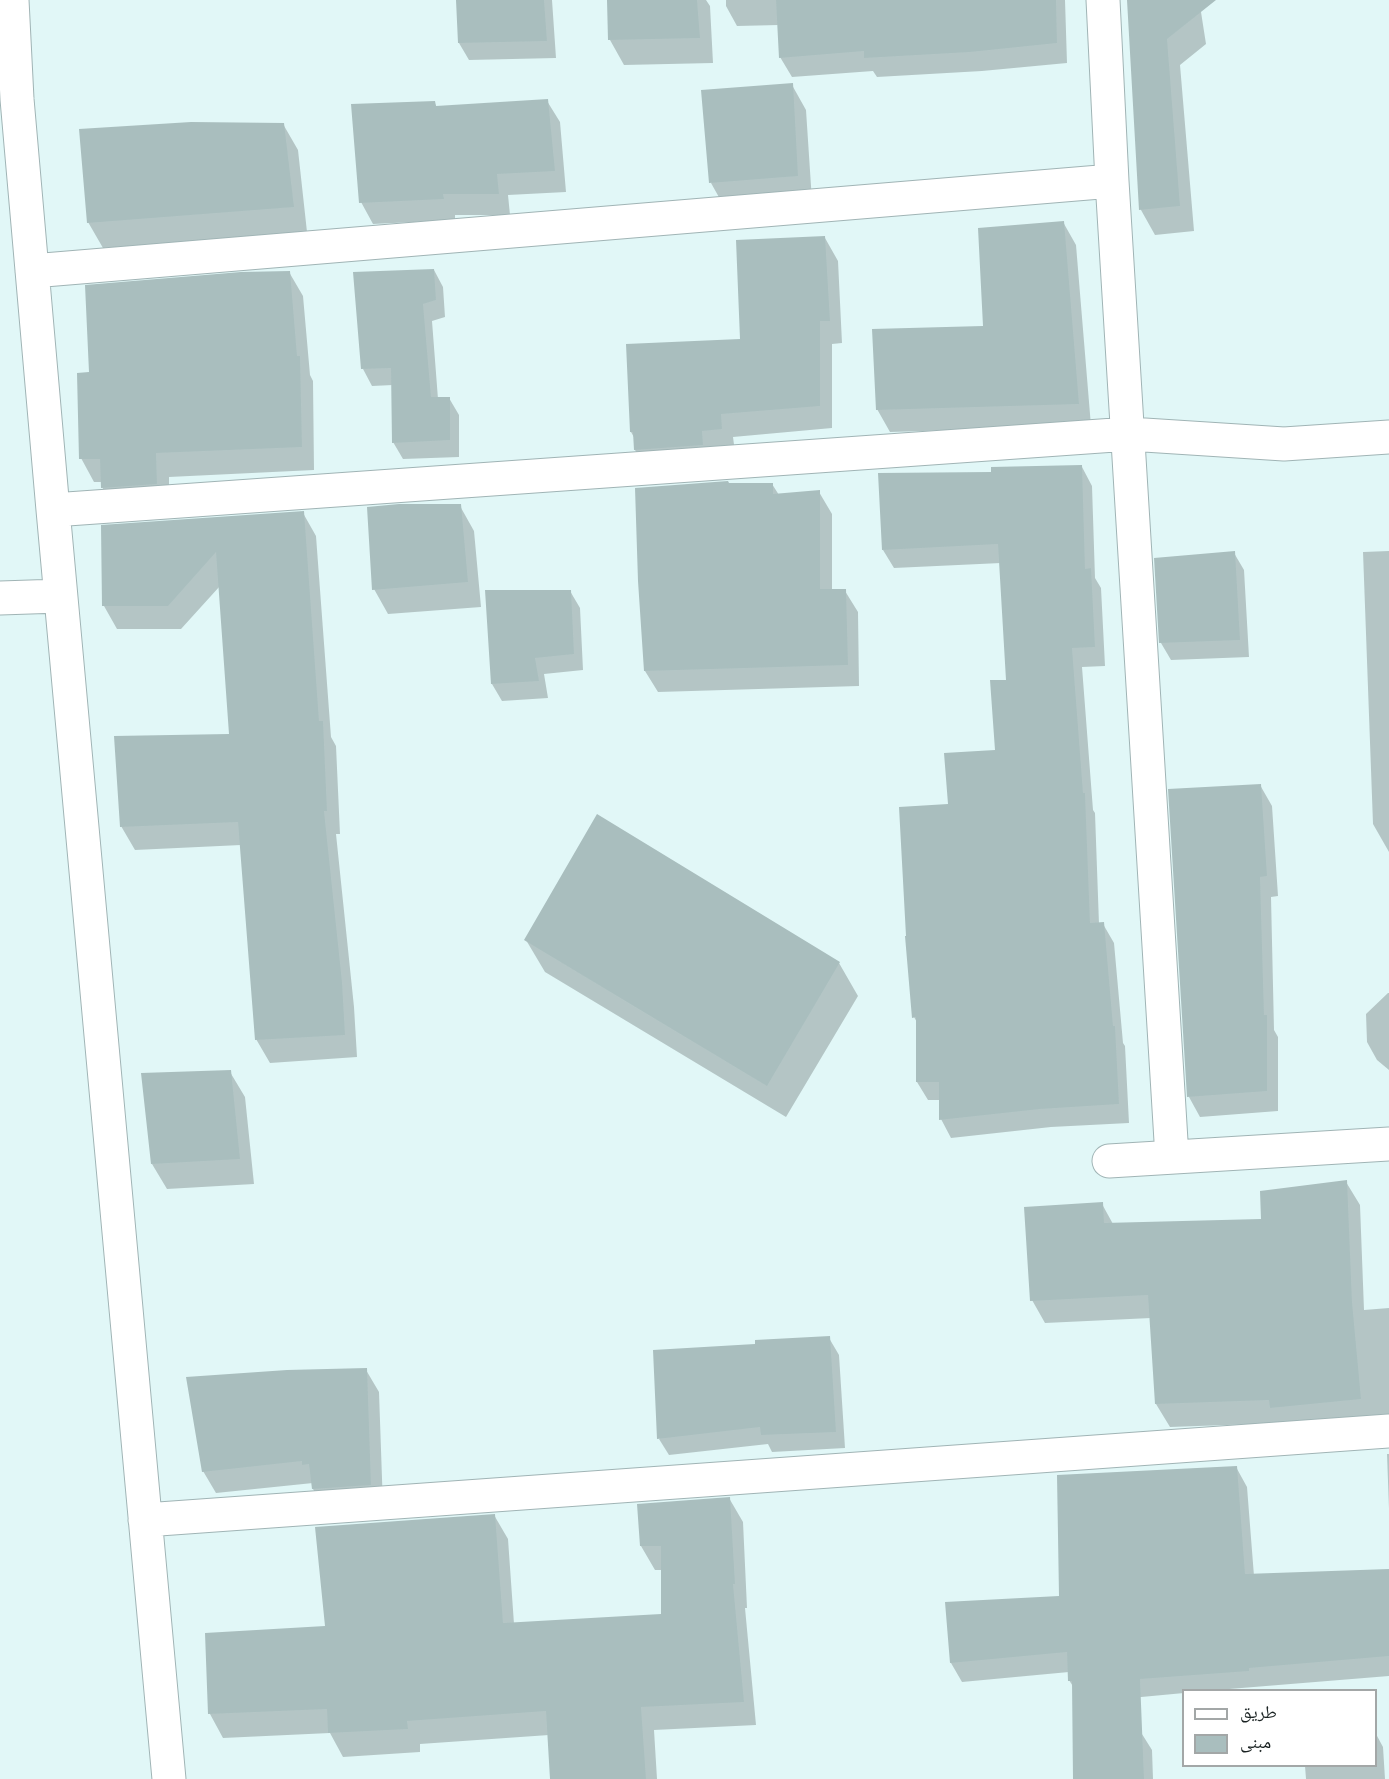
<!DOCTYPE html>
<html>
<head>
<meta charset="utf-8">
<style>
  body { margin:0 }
  #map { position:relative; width:1389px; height:1779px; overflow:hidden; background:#e1f7f7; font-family:"Public Sans","Noto Naskh Arabic",sans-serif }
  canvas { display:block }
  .legend { position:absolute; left:1182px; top:1689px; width:195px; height:78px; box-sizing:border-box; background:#fff; border:2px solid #a3a7a7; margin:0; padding:8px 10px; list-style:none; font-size:18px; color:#1a2222 }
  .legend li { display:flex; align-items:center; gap:12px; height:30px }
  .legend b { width:30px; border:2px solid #a3a7a7 }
</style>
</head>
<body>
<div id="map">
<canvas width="1389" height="1779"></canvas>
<ul class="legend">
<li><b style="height:8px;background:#fff"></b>طريق</li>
<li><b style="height:16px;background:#a9bebe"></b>مبنى</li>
</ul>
</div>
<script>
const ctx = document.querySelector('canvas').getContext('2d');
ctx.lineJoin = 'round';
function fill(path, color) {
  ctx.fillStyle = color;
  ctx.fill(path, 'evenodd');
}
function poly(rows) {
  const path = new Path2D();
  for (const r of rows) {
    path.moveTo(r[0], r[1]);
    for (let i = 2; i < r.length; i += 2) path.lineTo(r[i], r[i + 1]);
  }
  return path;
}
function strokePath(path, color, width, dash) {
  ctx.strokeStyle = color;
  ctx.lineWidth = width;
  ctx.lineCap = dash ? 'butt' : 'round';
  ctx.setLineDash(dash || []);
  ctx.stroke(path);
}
fill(poly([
  [457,0,552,0,556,58,469,60,459,43],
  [608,0,706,0,710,6,713,63,624,65,610,40],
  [726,0,1065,0,1067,63,982,71,877,77,873,71,792,77,780,57,779,25,737,26,726,6],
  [1128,0,1194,0,1201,12,1206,44,1180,65,1194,231,1155,235,1141,210],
  [792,85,806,110,812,201,725,208,711,183],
  [547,101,560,122,566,192,508,195,510,215,455,215,455,220,373,224,361,202,434,102,437,108],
  [283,124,298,150,307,232,103,248,88,222],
  [1063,222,1076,245,1091,426,890,432,877,409,984,328],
  [825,238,838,261,842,343,832,344,832,428,733,437,735,452,649,472,635,450,635,439,631,432,628,346,742,341],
  [434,270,443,287,445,317,432,321,438,399,449,398,459,415,459,457,403,459,393,442,393,385,372,386,363,369],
  [289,272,303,296,310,375,313,381,314,470,169,477,169,507,116,511,102,487,102,482,94,482,81,458,90,374],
  [1082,467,1092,486,1095,578,1101,588,1105,666,1082,667,1093,810,1095,813,1099,924,1103,924,1114,943,1123,1043,1125,1046,1129,1123,1051,1127,951,1138,941,1119,940,1100,928,1100,917,1082,918,1024,914,1017,949,806,996,751,1008,681,1001,563,894,568,883,550,993,473],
  [729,484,772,484,779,495,819,492,832,514,832,590,845,591,858,612,859,686,658,692,645,671],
  [460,506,474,531,481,607,388,614,374,589],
  [303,513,316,536,331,737,336,746,340,834,336,834,354,1007,357,1057,270,1063,256,1039,241,845,135,850,121,826,231,736,220,586,181,629,117,629,104,606,103,527],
  [1389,551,1389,852,1373,824,1363,552],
  [1234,553,1244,570,1249,657,1171,660,1161,643,1156,559],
  [570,591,580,608,583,670,544,674,548,698,502,701,492,684,487,592],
  [1260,785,1272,806,1278,896,1271,897,1274,1030,1278,1037,1278,1111,1200,1117,1189,1097],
  [526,940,839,963,858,996,786,1117,545,972],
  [1388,993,1389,993,1389,1070,1377,1060,1367,1042,1366,1014],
  [230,1072,245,1097,254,1184,167,1189,152,1164],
  [1346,1182,1360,1205,1364,1310,1389,1308,1389,1415,1283,1423,1170,1427,1156,1404,1151,1318,1045,1323,1032,1300,1102,1204,1113,1224,1263,1221],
  [829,1338,839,1355,845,1448,772,1452,768,1444,669,1455,659,1439,757,1345],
  [366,1370,379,1392,383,1507,326,1511,313,1489,313,1483,216,1493,203,1471],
  [1387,1454,1389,1454,1389,1509],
  [1236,1467,1247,1487,1254,1576,1389,1571,1389,1676,1217,1690,1184,1690,1184,1693,1120,1699,1152,1750,1153,1779,1075,1779,1074,1688,1069,1680,1069,1672,962,1682,951,1663,947,1604,1061,1597],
  [729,1498,743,1522,747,1608,745,1608,756,1725,654,1730,657,1779,551,1779,549,1735,420,1744,420,1752,343,1757,330,1733,223,1738,210,1714,206,1634,327,1628,494,1515,508,1539,514,1624,662,1616,662,1570,655,1570,641,1546,639,1505],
  [1376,1734,1383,1747,1385,1779,1306,1779,1305,1766,1376,1766]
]), '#0003');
fill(poly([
  [456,0,544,0,547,41,458,43],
  [607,0,697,0,700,38,608,40],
  [776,0,1056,0,1057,43,970,52,864,58,864,51,779,58],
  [1127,0,1216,0,1167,39,1180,206,1139,210],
  [793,83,798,176,709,183,701,90],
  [548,99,555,171,497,174,499,194,443,194,444,199,359,203,351,104,435,101,436,106],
  [191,122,284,123,294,207,87,223,79,129],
  [1064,221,1079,404,876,410,872,329,983,326,978,228],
  [825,236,830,321,820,321,820,406,721,414,722,429,702,431,703,445,634,450,633,432,630,432,626,344,740,339,736,240],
  [434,269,436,300,423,304,431,397,450,397,450,440,392,443,391,368,361,369,353,272],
  [290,271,297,356,300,356,302,447,156,453,157,484,101,488,100,459,79,459,77,373,89,372,85,285,241,272],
  [1082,465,1085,569,1091,568,1095,647,1072,648,1083,793,1085,793,1090,923,1104,922,1113,1026,1115,1026,1119,1104,1040,1109,939,1120,939,1082,916,1082,916,1017,912,1018,905,936,906,936,899,807,948,804,944,753,995,750,990,680,1006,680,998,544,882,550,878,473,991,472,991,467],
  [728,481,729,483,773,483,773,494,820,490,820,589,846,589,848,665,644,671,638,581,635,488],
  [399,504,461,504,468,582,372,590,367,507],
  [304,511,319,721,323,721,327,811,324,811,342,982,345,1035,255,1040,238,822,120,827,114,736,229,734,216,552,168,606,102,606,101,525],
  [1235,551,1240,640,1159,643,1154,558],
  [485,590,571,590,574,654,535,658,539,681,491,684],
  [1261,784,1267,876,1260,877,1264,1015,1267,1015,1267,1091,1187,1097,1168,789],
  [597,814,840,962,767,1086,524,940],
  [231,1070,240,1159,151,1164,141,1073],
  [1347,1180,1352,1302,1361,1399,1270,1408,1269,1400,1155,1404,1148,1295,1030,1301,1024,1207,1103,1202,1104,1223,1261,1219,1260,1191],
  [830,1336,836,1432,761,1435,760,1427,657,1439,653,1350,755,1344,755,1340],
  [367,1368,371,1485,312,1489,309,1464,302,1465,302,1461,202,1472,186,1377,287,1370],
  [1237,1466,1245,1574,1389,1569,1389,1656,1249,1668,1249,1671,1140,1679,1144,1779,1073,1779,1072,1681,1068,1681,1067,1652,950,1663,945,1602,1059,1596,1057,1475],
  [730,1497,735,1584,733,1584,744,1702,641,1707,646,1779,550,1779,546,1711,407,1721,408,1729,328,1733,327,1709,208,1714,205,1633,325,1626,315,1527,495,1514,503,1623,661,1614,661,1546,640,1546,637,1504]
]), '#a9bebe');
const minor = poly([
  [12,0,17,99,53,510,169,1779],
  [1103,0,1112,181,1172,1157],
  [32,271,1112,181],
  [53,510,1129,434,1284,444,1389,437],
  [0,598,60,596],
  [1109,1161,1389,1144],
  [145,1520,1389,1431]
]);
strokePath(minor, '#a0b4b5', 35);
strokePath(minor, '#fff', 33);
</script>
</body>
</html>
